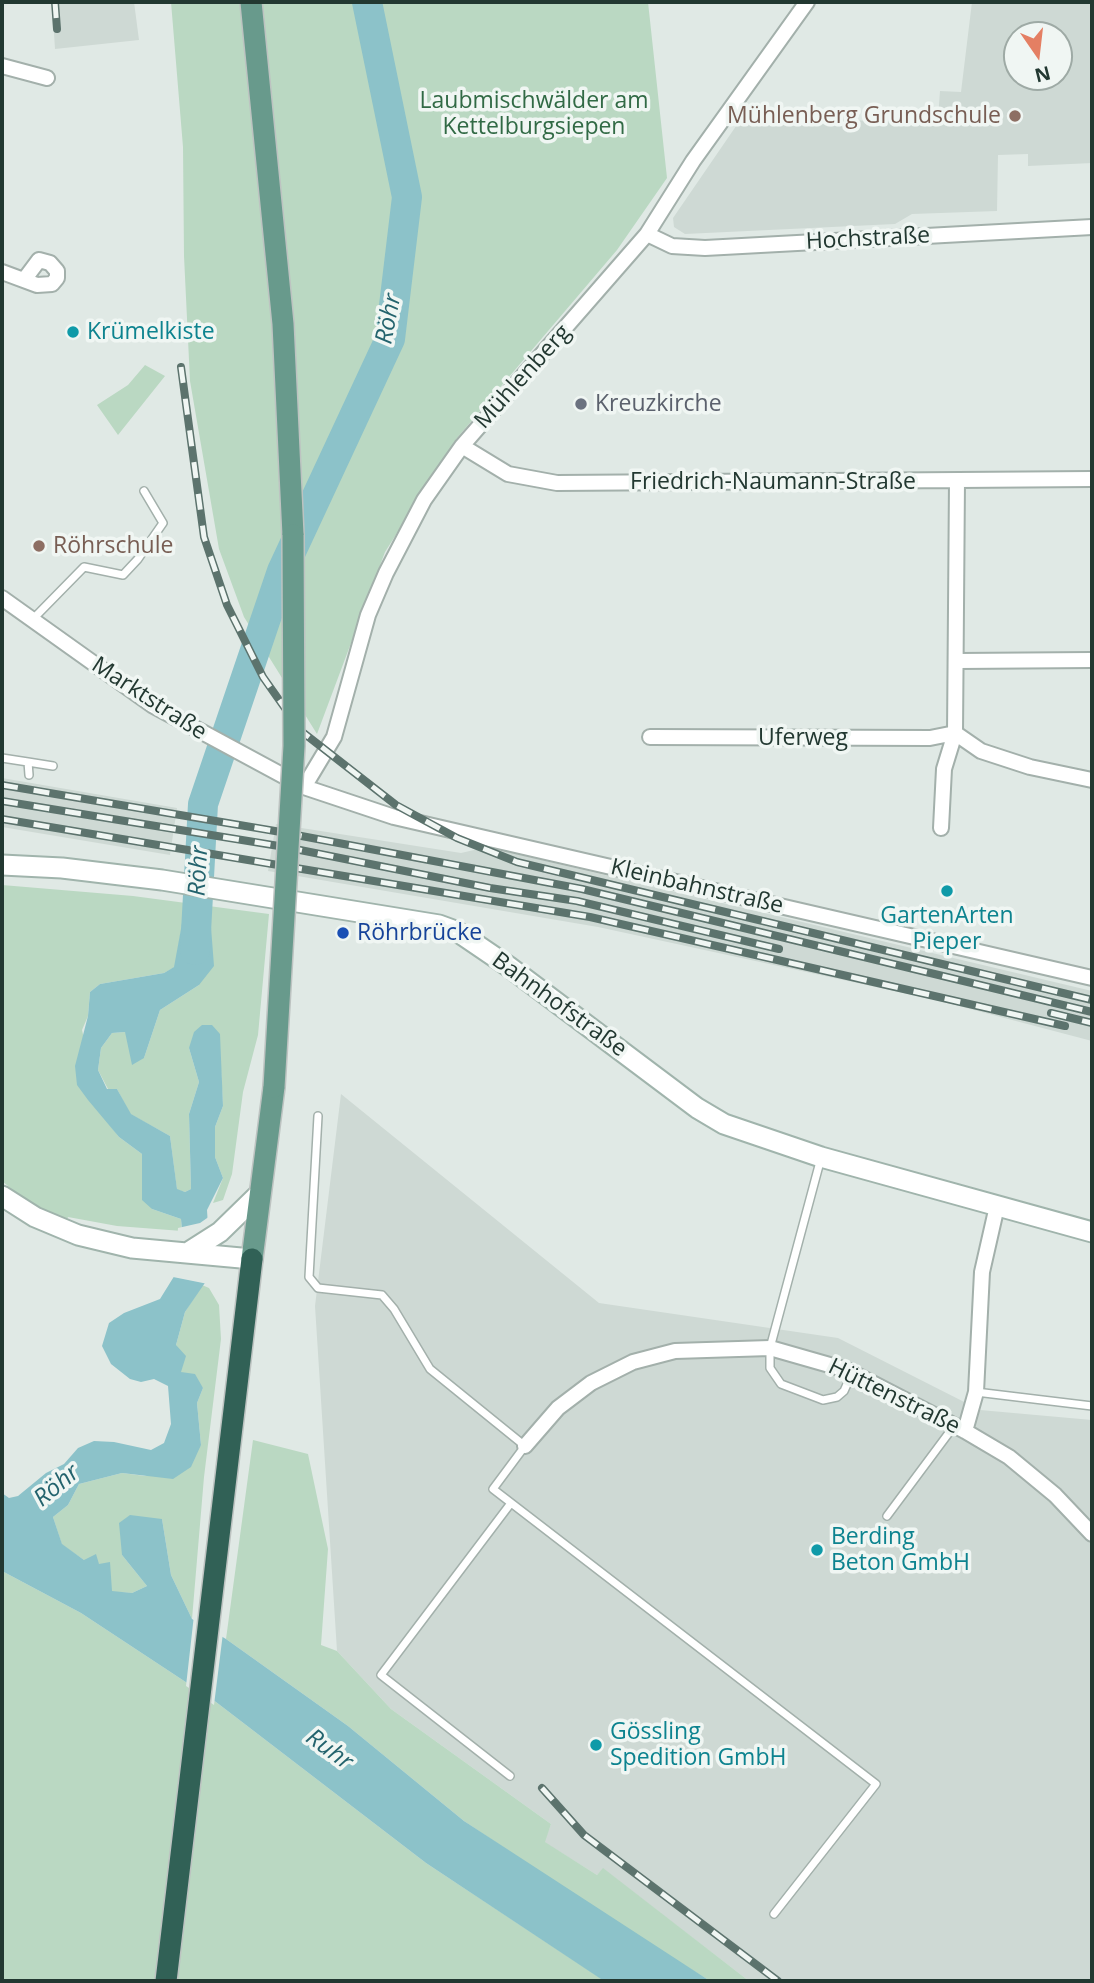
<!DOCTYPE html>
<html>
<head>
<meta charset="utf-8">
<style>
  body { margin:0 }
  #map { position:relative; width:1094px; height:1983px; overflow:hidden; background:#e0e9e5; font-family:"Open Sans",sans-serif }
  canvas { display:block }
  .frame { position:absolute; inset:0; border:4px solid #223831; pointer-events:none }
  .north { position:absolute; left:1003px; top:21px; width:70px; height:70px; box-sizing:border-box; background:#f0f6f3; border:2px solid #9eaaa5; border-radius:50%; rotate:166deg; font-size:19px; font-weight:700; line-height:28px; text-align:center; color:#223831 }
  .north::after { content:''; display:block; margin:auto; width:24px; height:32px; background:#e47f63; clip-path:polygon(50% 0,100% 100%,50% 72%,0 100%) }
</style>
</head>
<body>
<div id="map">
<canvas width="1094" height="1983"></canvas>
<div class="frame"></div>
<div class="north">N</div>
</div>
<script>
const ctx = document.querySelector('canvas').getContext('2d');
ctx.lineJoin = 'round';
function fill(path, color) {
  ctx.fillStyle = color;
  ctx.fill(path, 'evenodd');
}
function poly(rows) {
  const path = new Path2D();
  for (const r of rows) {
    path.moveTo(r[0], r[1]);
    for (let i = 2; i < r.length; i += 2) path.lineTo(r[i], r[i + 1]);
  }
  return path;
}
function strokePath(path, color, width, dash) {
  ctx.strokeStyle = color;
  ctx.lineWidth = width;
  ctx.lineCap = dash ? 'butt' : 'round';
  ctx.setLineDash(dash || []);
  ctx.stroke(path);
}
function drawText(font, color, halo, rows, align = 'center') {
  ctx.font = font + ' "Open Sans",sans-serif';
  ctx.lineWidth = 7;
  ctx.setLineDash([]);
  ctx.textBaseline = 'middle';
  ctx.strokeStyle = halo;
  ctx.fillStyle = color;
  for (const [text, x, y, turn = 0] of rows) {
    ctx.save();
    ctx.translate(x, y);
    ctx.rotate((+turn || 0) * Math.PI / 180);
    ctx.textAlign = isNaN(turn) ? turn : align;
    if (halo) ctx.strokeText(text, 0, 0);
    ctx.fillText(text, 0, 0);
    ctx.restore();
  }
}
fill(poly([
  [52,2,134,2,139,40,55,49],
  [972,2,1092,2,1092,163,1028,166,1028,154,998,155,997,211,912,214,895,224,685,234,674,227,673,218,745,113,869,121,938,119,940,91,961,92],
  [1017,35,1059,35,1059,77,1017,77],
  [2,778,177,808,170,855,2,827],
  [276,824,461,853,487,847,1092,991,1092,1041,936,1000,598,927,268,871],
  [341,1094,599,1303,838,1338,980,1410,1092,1420,1092,1981,749,1981,603,1869,597,1875,544,1842,551,1824,391,1709,337,1651,315,1306]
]), '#ced9d4');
fill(poly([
  [171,2,648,2,667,178,617,250,457,438,385,552,317,734,244,617,219,549,190,381,184,256,183,147],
  [145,365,165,376,118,435,97,405,128,385],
  [2,885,133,896,269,914,258,1035,243,1092,232,1174,223,1200,213,1203,223,1178,215,1157,215,1127,223,1106,219,1034,189,1048,199,1082,189,1114,191,1189,185,1192,177,1190,170,1136,130,1114,117,1089,108,1089,98,1070,101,1048,112,1033,125,1032,144,1058,160,1010,199,985,185,907,175,967,164,973,100,984,90,992,88,1016,82,1030,101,1113,119,1137,142,1154,142,1170,152,1209,181,1219,182,1231,117,1226,68,1217,67,1220,27,1202,2,1181],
  [202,1285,209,1288,219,1305,221,1339,204,1477,192,1619,171,1575,162,1519,122,1555,147,1586,132,1593,112,1592,99,1564,84,1560,62,1545,53,1517,68,1505,79,1484,122,1473,145,1476,201,1445,197,1403,203,1388,181,1372,176,1345,185,1312],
  [253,1440,308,1454,328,1549,321,1645,337,1651,391,1709,551,1824,545,1842,597,1875,603,1868,749,1981,710,1981,616,1923,464,1821,348,1726,226,1639],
  [2,1571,81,1613,216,1702,426,1863,605,1981,2,1981]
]), '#bad8c2');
fill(poly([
  [185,907,210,914,214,966,199,985,160,1010,144,1058,132,1065,125,1032,112,1033,101,1048,98,1070,107,1089,117,1089,131,1114,170,1136,177,1189,185,1192,191,1189,189,1114,199,1082,189,1048,194,1032,202,1025,212,1025,220,1034,223,1106,215,1127,215,1157,223,1178,207,1210,211,1274,185,1312,176,1345,186,1356,181,1372,195,1374,203,1388,197,1403,201,1445,191,1467,173,1479,122,1473,79,1484,68,1505,53,1517,62,1544,84,1560,96,1554,99,1564,110,1562,112,1591,132,1593,147,1586,122,1555,119,1523,130,1515,162,1519,171,1575,192,1619,226,1639,348,1726,464,1821,710,1981,604,1981,426,1863,216,1702,81,1613,2,1571,2,1493,9,1498,18,1496,46,1473,64,1464,78,1448,94,1441,114,1442,151,1450,164,1443,171,1424,168,1386,154,1379,141,1382,130,1379,111,1364,102,1346,109,1323,124,1313,160,1299,178,1270,183,1240,181,1219,152,1209,142,1200,142,1154,119,1137,88,1100,77,1085,75,1066,88,1016,90,992,100,984,164,973,174,967]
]), '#8cc2c9');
fill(poly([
  [210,1216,219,1244,214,1274,208,1284,168,1276,175,1268,178,1228,200,1223],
  [194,1615,223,1633,214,1705,186,1686]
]), '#e0e9e5');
strokePath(poly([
  [195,950,203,804,282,571,390,339,407,197,367,2]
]), '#8cc2c9', 30);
const lane = poly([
  [33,619,84,567,123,575,138,559,163,523,144,491],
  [2,758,28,762,29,775],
  [28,762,53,766],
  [318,1116,309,1277,318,1288,382,1295,394,1309,430,1369,525,1446,493,1489,876,1784,774,1914],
  [821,1158,770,1348,770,1368,781,1384,823,1400,837,1397,844,1391,852,1373],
  [976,1392,1092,1406],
  [887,1516,954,1426],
  [510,1776,381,1675,511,1503]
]);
const street = poly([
  [2,66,47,78],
  [647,234,672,246,705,248,1092,227],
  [2,272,37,285,52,284,57,278,57,271,50,263,39,260,24,280],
  [462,446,508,474,557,483,1092,479],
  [2,598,152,705,304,787,394,817,1092,978],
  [958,661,1092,660],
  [955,733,981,751,1030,767,1092,780],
  [650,737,930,738,955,733],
  [304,787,334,737,368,615,386,573,424,500,462,446,647,234,693,161,807,2],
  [941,828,944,769,955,733,957,481],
  [965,1431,976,1392,982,1272,997,1206],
  [525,1446,558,1408,591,1383,633,1362,675,1351,770,1348,847,1370,965,1431,1009,1457,1055,1495,1092,1534]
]);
const secondary = poly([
  [2,865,62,868,162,880,439,925,458,932,508,966,697,1108,724,1124,821,1157,1092,1232],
  [2,1196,35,1217,78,1235,132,1248,252,1259],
  [187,1253,220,1232,259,1194]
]);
const primary = poly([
  [251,2,283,324,293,535],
  [252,1259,274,1087]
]);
const highway = poly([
  [166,1981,252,1259]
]);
strokePath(lane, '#a3b0ab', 10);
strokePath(street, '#a3b0ab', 18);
strokePath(secondary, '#a0b4ac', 23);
strokePath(primary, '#bdc3c1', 24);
strokePath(highway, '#bdc3c1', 24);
strokePath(lane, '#fff', 7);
strokePath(street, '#fff', 14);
strokePath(secondary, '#fff', 19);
strokePath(primary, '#689a8c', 21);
strokePath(highway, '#316156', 21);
const rail = poly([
  [55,2,57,29],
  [181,367,204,537,227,605,263,677,301,731,396,805,457,838,517,862,1092,1000],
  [2,785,275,831,582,889,1092,1012],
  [2,801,285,847,490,888,577,901,779,949],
  [2,819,590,917,1065,1026],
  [1051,1013,1092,1023],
  [542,1788,584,1835,778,1981]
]);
strokePath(rail, '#5c736d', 8);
strokePath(rail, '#f0f6f3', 5, [16]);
const primaryBridge = poly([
  [274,1087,294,746,293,535]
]);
strokePath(primaryBridge, '#bdc3c1', 24, []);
strokePath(primaryBridge, '#689a8c', 21);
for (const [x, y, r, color] of [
  [1015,116,7,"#8d6e63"],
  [73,332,7,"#0f9aa8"],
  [581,404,7,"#6b7280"],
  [39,546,7,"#8d6e63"],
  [947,891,7,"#0f9aa8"],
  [343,933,7,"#1a4fb4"],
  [817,1550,7,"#0f9aa8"],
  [596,1745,7,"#0f9aa8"]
]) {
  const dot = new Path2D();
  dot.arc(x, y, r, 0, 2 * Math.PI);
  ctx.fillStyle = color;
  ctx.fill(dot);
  strokePath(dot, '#f0f6f3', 2.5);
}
drawText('23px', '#316a45', '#f0f6f3', [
  ["Laubmischwälder am",534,101],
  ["Kettelburgsiepen",534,127]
]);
drawText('23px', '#785e54', '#f0f6f3', [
  ["Mühlenberg Grundschule",1001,116],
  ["Röhrschule",53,546,"left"]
], 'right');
drawText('23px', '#223831', '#f0f6f3', [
  ["Hochstraße",868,239,-3],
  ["Mühlenberg",523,377,-48],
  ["Friedrich-Naumann-Straße",773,482],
  ["Marktstraße",149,699,33],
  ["Uferweg",803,738],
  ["Kleinbahnstraße",697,887,13],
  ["Bahnhofstraße",559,1005,36],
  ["Hüttenstraße",894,1397,26]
]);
drawText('23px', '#0d838f', '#f0f6f3', [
  ["Krümelkiste",87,332],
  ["GartenArten",947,916,"center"],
  ["Pieper",947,942,"center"],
  ["Berding",831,1537],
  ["Beton GmbH",831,1563],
  ["Gössling",610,1732],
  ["Spedition GmbH",610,1758]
], 'left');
drawText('23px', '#5b616d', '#f0f6f3', [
  ["Kreuzkirche",595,404]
], 'left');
drawText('23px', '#164399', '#f0f6f3', [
  ["Röhrbrücke",357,933]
], 'left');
drawText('italic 24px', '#23636d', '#f0f6f3', [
  ["Röhr",389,319,-79],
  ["Röhr",199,871,-87],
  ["Röhr",57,1486,-40],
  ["Ruhr",329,1750,36]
]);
</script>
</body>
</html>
